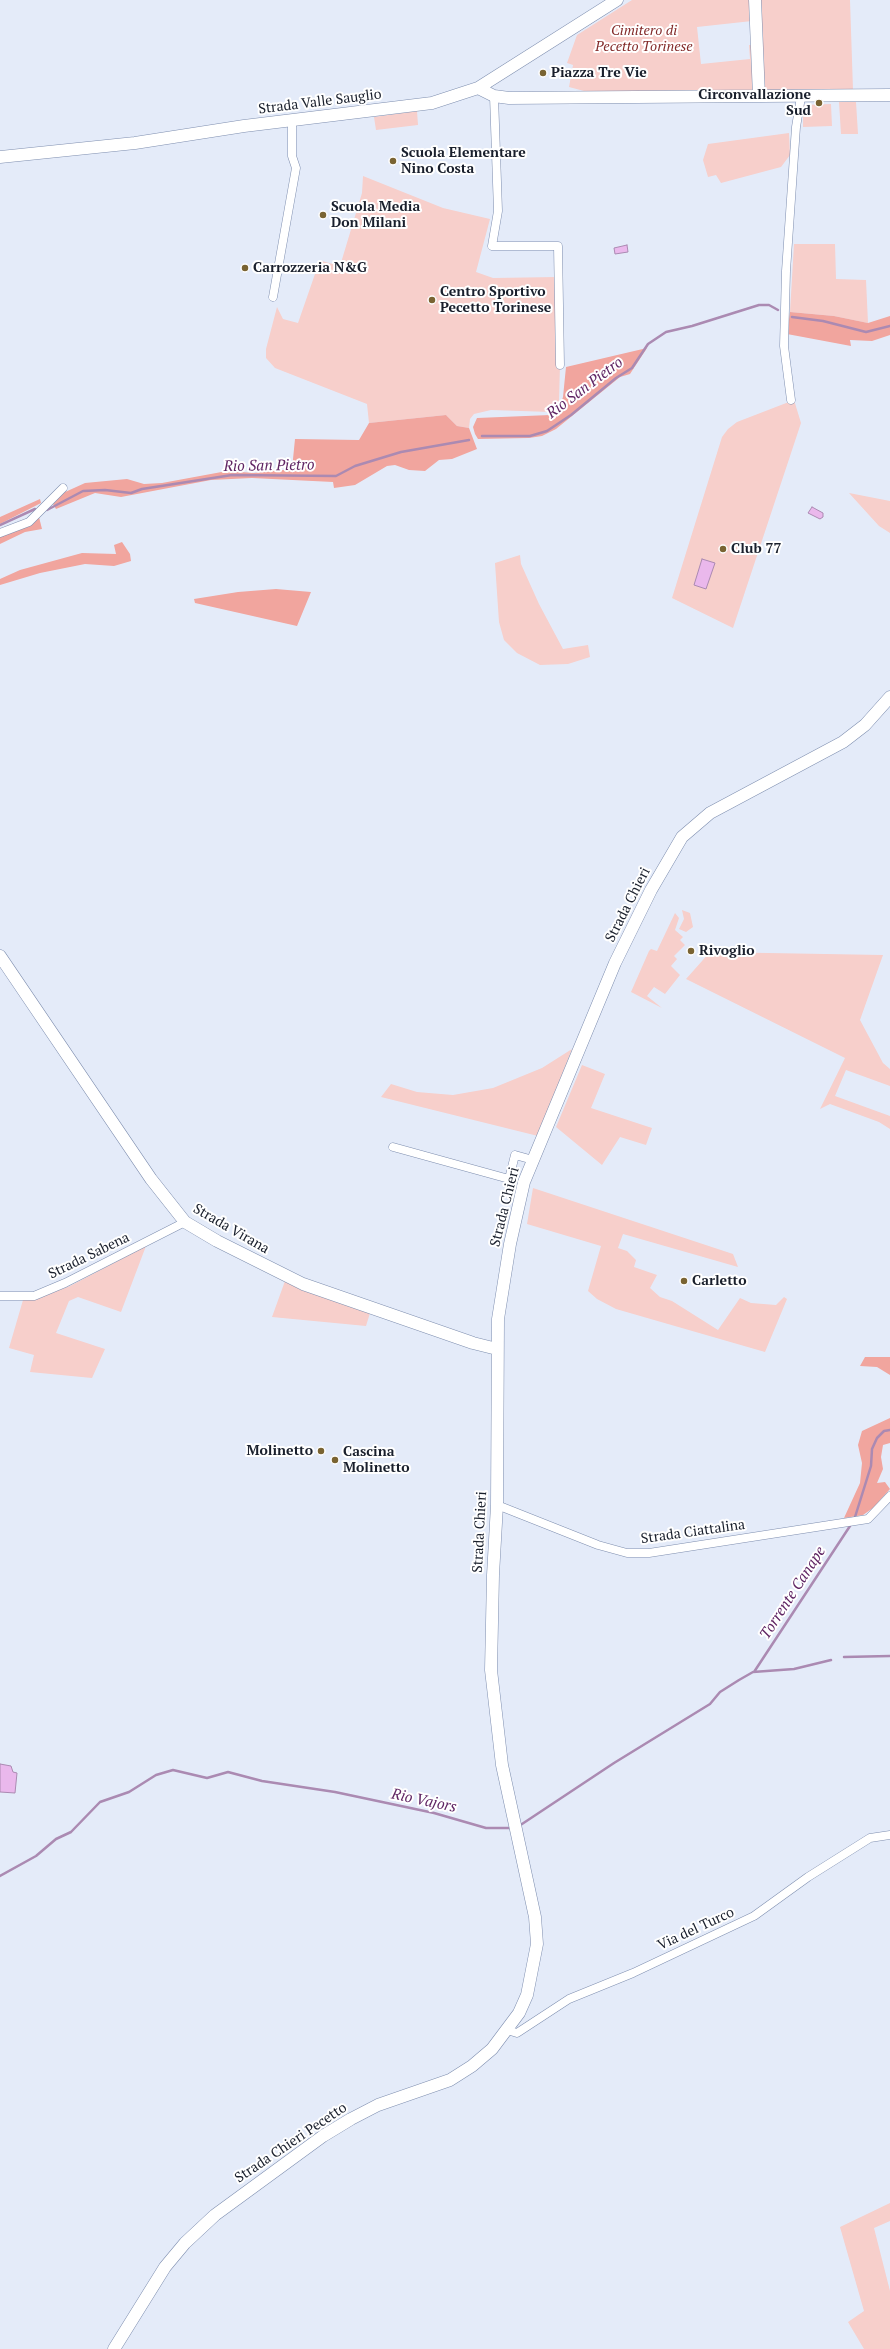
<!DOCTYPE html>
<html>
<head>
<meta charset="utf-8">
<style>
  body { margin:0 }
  canvas { display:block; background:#e4ebf9 }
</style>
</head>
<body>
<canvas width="890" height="2349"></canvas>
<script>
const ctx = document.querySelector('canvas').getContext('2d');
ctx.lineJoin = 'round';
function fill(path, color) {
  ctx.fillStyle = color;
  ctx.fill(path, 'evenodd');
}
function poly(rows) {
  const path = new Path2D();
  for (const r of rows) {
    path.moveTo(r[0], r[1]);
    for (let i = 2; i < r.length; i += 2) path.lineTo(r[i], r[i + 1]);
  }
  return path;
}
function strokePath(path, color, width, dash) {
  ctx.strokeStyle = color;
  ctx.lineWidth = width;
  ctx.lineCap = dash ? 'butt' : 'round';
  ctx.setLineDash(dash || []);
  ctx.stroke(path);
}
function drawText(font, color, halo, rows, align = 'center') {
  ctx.font = font + ' "PT Serif",serif';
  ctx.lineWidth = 4;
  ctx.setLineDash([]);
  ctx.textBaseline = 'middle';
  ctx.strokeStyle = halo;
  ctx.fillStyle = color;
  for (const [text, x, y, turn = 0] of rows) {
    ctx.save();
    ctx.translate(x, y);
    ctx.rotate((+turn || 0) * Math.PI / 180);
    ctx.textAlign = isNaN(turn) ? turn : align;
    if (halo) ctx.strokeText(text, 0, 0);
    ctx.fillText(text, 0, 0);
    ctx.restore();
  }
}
fill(poly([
  [632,0,750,0,752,21,697,27,701,64,750,59,749,45,753,45,754,91,584,91,569,87,573,65,567,63,577,35],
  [761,0,850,0,853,90,767,90,764,87,760,8],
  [839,102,856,102,858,134,841,134],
  [831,104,832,126,803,127,803,105],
  [417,111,418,125,376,130,374,117],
  [789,133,790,155,781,167,721,183,716,175,708,177,703,160,708,144],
  [363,176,443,208,490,219,476,272,493,278,557,277,560,365,559,401,551,412,491,410,474,414,470,419,469,428,457,426,446,415,369,423,367,404,275,368,266,358,266,349,277,307,283,319,298,323,315,274,317,274,322,261,340,266,362,193],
  [794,244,835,244,836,279,866,280,868,323,834,316,790,312],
  [794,400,801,423,733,628,672,598,722,437,728,429,737,422],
  [849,493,890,501,890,533,879,526],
  [520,555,521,564,539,604,563,649,588,645,590,657,568,664,540,665,517,653,504,640,499,622,495,563],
  [682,910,690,913,693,927,686,932,679,929,684,919],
  [675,913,679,918,675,930,683,937,680,940,685,945,674,956,677,959,671,966,680,975,665,994,654,987,647,996,662,1008,631,992,649,951,651,949,657,951],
  [710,952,883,955,860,1020,883,1063,890,1069,890,1086,846,1070,835,1096,890,1116,890,1129,879,1122,830,1104,820,1109,845,1058,686,979],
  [572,1049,538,1136,381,1097,391,1084,417,1092,453,1095,493,1088,542,1068],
  [582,1065,605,1074,591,1108,652,1128,646,1145,620,1137,602,1165,556,1127],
  [533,1188,733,1254,738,1267,623,1234,618,1248,627,1251,636,1260,634,1267,657,1275,650,1288,660,1297,672,1301,718,1330,740,1298,751,1303,776,1305,784,1297,787,1299,765,1352,616,1309,597,1299,588,1291,601,1246,527,1224],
  [146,1246,121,1312,78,1297,69,1301,56,1333,105,1349,92,1378,30,1372,34,1355,9,1348,23,1300,35,1299,70,1286],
  [285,1281,370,1313,366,1326,272,1317],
  [890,2203,890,2221,874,2228,890,2291,890,2349,864,2349,848,2322,864,2311,840,2227]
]), '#f7cfcb');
fill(poly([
  [790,312,834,316,868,323,890,316,890,335,872,341,850,340,851,346,787,334],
  [647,348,630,374,620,377,556,429,542,436,529,438,478,439,475,434,473,427,477,418,550,415,559,409,563,397,566,367],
  [446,415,457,426,469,428,477,449,452,459,439,460,425,471,409,470,395,465,387,466,355,485,334,488,333,482,252,478,211,480,121,497,95,493,56,509,53,504,63,493,85,483,127,479,144,484,162,483,227,471,254,473,292,469,295,439,359,440,369,423],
  [40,499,41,503,0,524,0,517],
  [39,517,42,529,25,532,0,544,0,536],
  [122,542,130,554,131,561,114,566,85,564,40,573,0,585,0,579,20,570,82,553,116,554,114,545],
  [276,589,311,592,297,626,195,603,194,599,238,592],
  [865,1357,890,1357,890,1375,877,1367,860,1366],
  [890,1418,890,1443,883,1445,881,1457,883,1469,877,1483,885,1482,890,1489,873,1508,863,1515,844,1518,860,1483,862,1463,858,1445,862,1431]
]), '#f1a59e');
const water = poly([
  [627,245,628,252,615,254,614,248,627,245],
  [812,507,823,513,823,517,820,519,808,513,812,507],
  [702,559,715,563,706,589,694,585,702,559],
  [0,1764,11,1766,13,1772,17,1773,15,1793,0,1792,0,1764]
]);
fill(water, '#eab8ec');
strokePath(water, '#ab8ab2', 1);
strokePath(poly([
  [792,317,823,321,866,332,890,326],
  [482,436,530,436,547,431,571,415,616,378,632,368,648,344,666,332,692,326,759,305,769,305,778,310],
  [47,510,83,491,105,490,131,493,142,489,232,475,336,476,355,466,401,452,469,440],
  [0,525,35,509],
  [855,1517,871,1466,872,1449,877,1438,884,1431,890,1430],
  [844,1657,890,1656],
  [754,1672,850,1526],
  [519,1826,614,1763,710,1704,720,1692,739,1680,753,1672,794,1669,831,1660],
  [0,1876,36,1856,56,1839,71,1832,100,1802,129,1792,156,1775,173,1770,207,1778,228,1772,262,1781,335,1792,434,1813,486,1828,512,1828]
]), '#ab8ab2', 2.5);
const street = poly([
  [494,96,498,211,492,246,558,246,560,365],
  [273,297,296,168,292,156,292,121],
  [791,400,784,346,786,271,796,127,801,97],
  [0,533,29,522,63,488],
  [393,1147,509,1179,515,1155,533,1160],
  [0,1296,34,1296,65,1283,185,1222],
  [497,1505,598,1545,627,1553,649,1553,868,1519,890,1496],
  [507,2030,517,2033,569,1999,633,1973,754,1916,808,1877,870,1838,890,1835]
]);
const secondary = poly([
  [755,0,759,96],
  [478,88,494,96,509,98,890,95],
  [0,157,135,143,244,126,432,103,478,88,617,0],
  [0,956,151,1179,185,1222,217,1241,303,1284,473,1343,497,1349],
  [114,2349,165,2267,185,2243,215,2215,323,2136,351,2119,378,2105,450,2080,472,2066,492,2049,519,2013,527,1995,537,1944,535,1917,502,1765,491,1670,493,1575,497,1505,498,1319,510,1244,524,1182,615,963,651,890,682,837,710,813,843,742,865,725,890,697]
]);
strokePath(street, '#7e8eaf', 9);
strokePath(secondary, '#7e8eaf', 13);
strokePath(street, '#fff', 8);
strokePath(secondary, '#fff', 12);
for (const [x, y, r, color] of [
  [543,73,4,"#796332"],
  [819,103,4,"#796332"],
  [393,161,4,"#796332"],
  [323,215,4,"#796332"],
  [245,268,4,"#796332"],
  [432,300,4,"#796332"],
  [723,549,4,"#796332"],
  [691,951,4,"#796332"],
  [684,1281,4,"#796332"],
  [321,1451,4,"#796332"],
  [335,1460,4,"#796332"]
]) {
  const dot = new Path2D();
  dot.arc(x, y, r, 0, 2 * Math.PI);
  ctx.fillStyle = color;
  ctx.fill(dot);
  strokePath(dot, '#fff', 1.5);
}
drawText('italic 14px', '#832b2a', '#fff', [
  ["Cimitero di",644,31],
  ["Pecetto Torinese",644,47]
]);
drawText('bold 14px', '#191f2c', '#fff', [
  ["Piazza Tre Vie",551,73],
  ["Circonvallazione",811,95,"right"],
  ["Sud",811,111,"right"],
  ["Scuola Elementare",401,153],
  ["Nino Costa",401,169],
  ["Scuola Media",331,207],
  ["Don Milani",331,223],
  ["Carrozzeria N&G",253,268],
  ["Centro Sportivo",440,292],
  ["Pecetto Torinese",440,308],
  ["Club 77",731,549],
  ["Rivoglio",699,951],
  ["Carletto",692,1281],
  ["Molinetto",313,1451,"right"],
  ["Cascina",343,1452],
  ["Molinetto",343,1468]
], 'left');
drawText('14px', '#191f2c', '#fff', [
  ["Strada Valle Sauglio",320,102,-7],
  ["Strada Chieri",628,905,-63],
  ["Strada Chieri",505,1207,-76],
  ["Strada Virana",231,1229,30],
  ["Strada Sabena",89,1256,-26],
  ["Strada Chieri",480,1532,-87],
  ["Strada Ciattalina",693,1532,-8],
  ["Via del Turco",696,1929,-25],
  ["Strada Chieri Pecetto",291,2143,-34]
]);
drawText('italic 15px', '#5f2463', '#fff', [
  ["Rio San Pietro",585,388,-37],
  ["Rio San Pietro",269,466,-1],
  ["Torrente Canape",793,1593,-57],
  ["Rio Vajors",424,1801,12]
]);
</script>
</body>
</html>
